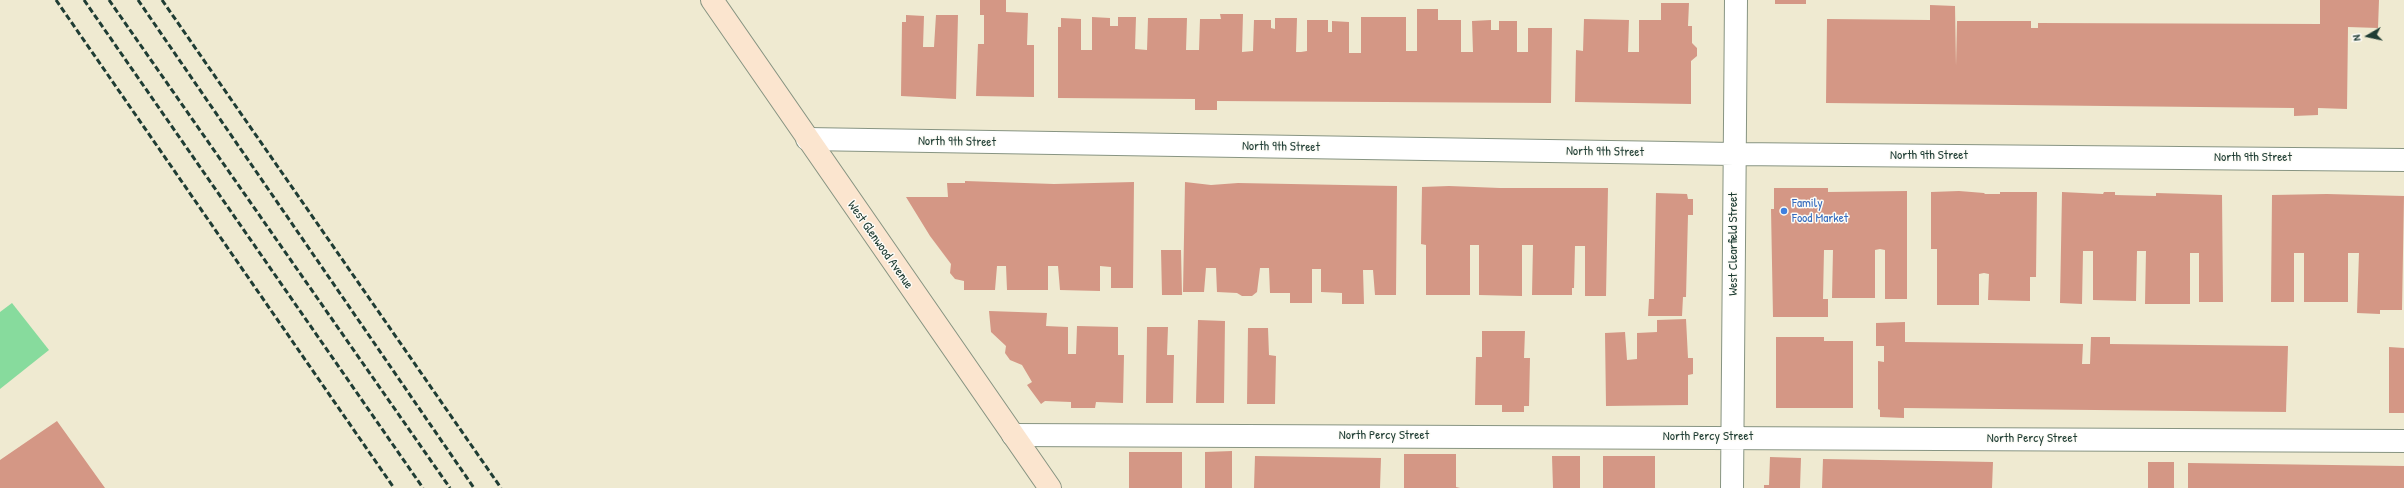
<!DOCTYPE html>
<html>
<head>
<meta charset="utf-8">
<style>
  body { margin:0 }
  #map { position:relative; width:2404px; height:488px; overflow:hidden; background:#efead1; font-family:"Patrick Hand",sans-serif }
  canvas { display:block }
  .north { position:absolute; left:2348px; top:16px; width:40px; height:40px; -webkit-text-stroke:3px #fdfcf7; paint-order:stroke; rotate:261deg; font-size:11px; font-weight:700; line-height:16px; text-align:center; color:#1f3d34 }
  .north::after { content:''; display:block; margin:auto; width:14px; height:18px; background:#1f3d34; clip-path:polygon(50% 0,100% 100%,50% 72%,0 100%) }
</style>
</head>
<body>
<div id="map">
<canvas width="2404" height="488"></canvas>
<div class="north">N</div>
</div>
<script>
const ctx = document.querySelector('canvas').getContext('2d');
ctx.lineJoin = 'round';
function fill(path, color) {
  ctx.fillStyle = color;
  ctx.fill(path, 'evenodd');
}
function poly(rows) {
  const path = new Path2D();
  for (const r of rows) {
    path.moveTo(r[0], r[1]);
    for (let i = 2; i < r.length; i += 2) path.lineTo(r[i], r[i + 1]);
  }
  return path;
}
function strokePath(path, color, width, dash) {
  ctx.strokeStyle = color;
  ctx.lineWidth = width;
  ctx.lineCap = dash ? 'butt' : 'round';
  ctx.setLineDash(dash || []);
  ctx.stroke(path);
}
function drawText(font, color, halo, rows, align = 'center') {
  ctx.font = font + ' "Patrick Hand",sans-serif';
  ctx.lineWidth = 3;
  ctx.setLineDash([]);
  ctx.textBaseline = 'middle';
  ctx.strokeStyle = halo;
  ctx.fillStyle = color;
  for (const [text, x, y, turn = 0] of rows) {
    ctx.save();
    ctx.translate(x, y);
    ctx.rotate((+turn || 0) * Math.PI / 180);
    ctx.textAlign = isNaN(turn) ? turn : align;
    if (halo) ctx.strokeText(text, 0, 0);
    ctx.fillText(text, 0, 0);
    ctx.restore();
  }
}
fill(poly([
  [12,303,49,350,0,389,0,312]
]), '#87db9d');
fill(poly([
  [980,0,1006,0,1006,12,1028,13,1027,45,1034,45,1034,97,976,96,978,44,984,44,984,15,980,15],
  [1775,0,1806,0,1806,4,1775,4],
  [2320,0,2379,0,2378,28,2348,27,2347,109,2318,108,2318,115,2294,116,2294,108,1826,103,1827,19,1930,20,1930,5,1955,6,1956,66,1957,21,2031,21,2031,28,2038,28,2038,23,2320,24],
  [1661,3,1689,3,1688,26,1692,26,1692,43,1697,48,1697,56,1691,61,1691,104,1575,102,1576,50,1583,51,1584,19,1629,20,1628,52,1639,52,1639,20,1661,20],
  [1417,9,1438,9,1438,20,1461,20,1461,52,1473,52,1472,21,1491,20,1491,30,1499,30,1499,21,1517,21,1517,52,1528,52,1528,28,1552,28,1551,103,1217,101,1217,110,1195,110,1195,99,1058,98,1058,27,1061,27,1061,18,1081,19,1081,50,1092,50,1092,17,1110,18,1110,26,1118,26,1118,17,1136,17,1135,49,1147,50,1148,18,1187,18,1186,50,1199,50,1200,19,1221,19,1220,14,1243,14,1242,52,1253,51,1254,20,1271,20,1271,28,1275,29,1275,18,1297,18,1296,52,1301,52,1307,51,1307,20,1328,20,1328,32,1332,32,1332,21,1349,22,1349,53,1361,53,1361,17,1406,17,1406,51,1417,51],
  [906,15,924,16,923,47,934,47,936,15,958,15,956,99,901,96,902,22,906,22],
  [965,181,1054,184,1134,182,1133,288,1111,288,1111,267,1100,266,1100,291,1060,290,1058,266,1048,266,1048,290,1007,290,1006,266,997,266,995,290,964,290,964,281,955,279,950,273,951,264,930,236,906,197,948,197,947,183,965,183],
  [1185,182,1211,185,1238,183,1397,186,1396,295,1375,295,1373,270,1363,270,1364,304,1342,304,1342,293,1321,292,1321,269,1312,269,1312,303,1290,303,1290,293,1270,293,1269,268,1260,268,1257,292,1252,296,1242,296,1237,293,1217,292,1216,268,1206,268,1204,292,1183,292],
  [1449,186,1500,188,1608,188,1606,296,1585,296,1585,246,1575,246,1574,288,1572,288,1572,295,1532,295,1533,245,1522,245,1522,296,1479,295,1479,245,1470,245,1470,295,1426,295,1426,245,1421,244,1422,187],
  [1774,188,1828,188,1828,192,1907,191,1907,299,1885,299,1885,250,1880,249,1875,250,1875,298,1832,298,1833,250,1824,250,1823,299,1828,299,1828,317,1773,317,1771,209,1774,209],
  [1959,191,1984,193,1985,194,2000,194,2000,192,2037,192,2036,277,2030,277,2030,301,1988,300,1989,274,1984,273,1979,274,1979,305,1937,305,1937,249,1931,249,1931,192],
  [2062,192,2103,194,2104,192,2115,192,2115,195,2156,196,2156,193,2222,195,2223,302,2199,302,2199,253,2190,253,2190,304,2145,304,2146,251,2137,251,2136,301,2093,300,2093,251,2083,251,2082,304,2060,303],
  [1656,193,1687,194,1688,199,1693,199,1693,215,1688,215,1686,297,1683,297,1682,316,1648,316,1649,299,1654,299],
  [2327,194,2404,196,2402,310,2380,310,2380,314,2357,313,2359,253,2348,253,2348,302,2304,302,2304,253,2294,253,2294,302,2271,302,2272,195],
  [1161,250,1181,250,1182,295,1162,295],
  [989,311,1047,313,1046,326,1068,327,1068,354,1076,354,1077,326,1118,327,1118,355,1124,355,1123,403,1096,402,1095,408,1071,408,1071,402,1045,401,1041,404,1027,385,1032,382,1022,365,1010,360,1005,353,1006,346,991,332],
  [1686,319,1688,358,1693,358,1693,374,1688,375,1688,405,1606,406,1605,333,1625,332,1627,360,1637,359,1637,333,1657,332,1657,320],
  [1198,320,1225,321,1224,403,1196,403],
  [1905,322,1905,342,2083,344,2082,364,2090,364,2091,337,2110,337,2110,344,2288,346,2286,412,1904,408,1904,418,1880,417,1880,410,1878,409,1878,361,1884,362,1884,346,1876,346,1876,323],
  [1147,327,1168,327,1167,355,1174,355,1173,403,1146,403],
  [1248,328,1268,328,1269,355,1276,356,1275,404,1247,404],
  [1482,331,1525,331,1524,358,1530,358,1529,406,1524,406,1524,412,1502,412,1502,405,1475,405,1476,357,1482,357],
  [1776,337,1824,337,1824,341,1853,341,1853,408,1776,408],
  [2389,347,2404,348,2404,413,2389,413],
  [57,421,105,488,0,488,0,460],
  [1232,451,1232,488,1205,488,1205,452],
  [1129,452,1182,452,1182,488,1129,488],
  [1404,454,1456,454,1456,487,1460,488,1404,488],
  [1255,456,1381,458,1380,488,1254,488],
  [1552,456,1580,456,1580,488,1553,488],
  [1603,456,1655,456,1655,488,1603,488],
  [1770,457,1801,458,1800,488,1764,488,1764,485,1769,485],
  [1823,459,1993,462,1992,488,1822,488],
  [2148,462,2174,462,2174,488,2148,488],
  [2188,463,2404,466,2404,488,2188,488]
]), '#d49785');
const street = poly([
  [807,139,1734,154,2404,160],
  [1013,435,2404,441],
  [1732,488,1736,0]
]);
const secondary = poly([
  [712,0,1050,488]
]);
strokePath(street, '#879482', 24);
strokePath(secondary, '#879482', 24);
strokePath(street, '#fff', 22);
strokePath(secondary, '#fbe5cf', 22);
strokePath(poly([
  [56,0,394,488],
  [84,0,423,488],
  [109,0,450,488],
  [138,0,474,488],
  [162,0,501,488]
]), '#1f3d34', 3, [6, 3]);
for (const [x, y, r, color] of [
  [1784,211,4,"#3f7fe0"]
]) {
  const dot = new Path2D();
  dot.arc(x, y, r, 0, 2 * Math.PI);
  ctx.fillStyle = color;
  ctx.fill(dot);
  strokePath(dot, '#fdfcf7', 1.5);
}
drawText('13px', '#1f3d34', '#fdfcf7', [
  ["North 9th Street",957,142,1],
  ["North 9th Street",1281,147,1],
  ["North 9th Street",1605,152,1],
  ["North 9th Street",1929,156],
  ["North 9th Street",2253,158],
  ["West Clearfield Street",1734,244,-90],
  ["West Glenwood Avenue",880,245,55],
  ["North Percy Street",1384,436],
  ["North Percy Street",1708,437],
  ["North Percy Street",2032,439]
]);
drawText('13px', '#366cbe', '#fdfcf7', [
  ["Family",1792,204],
  ["Food Market",1792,219]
], 'left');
</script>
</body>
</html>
